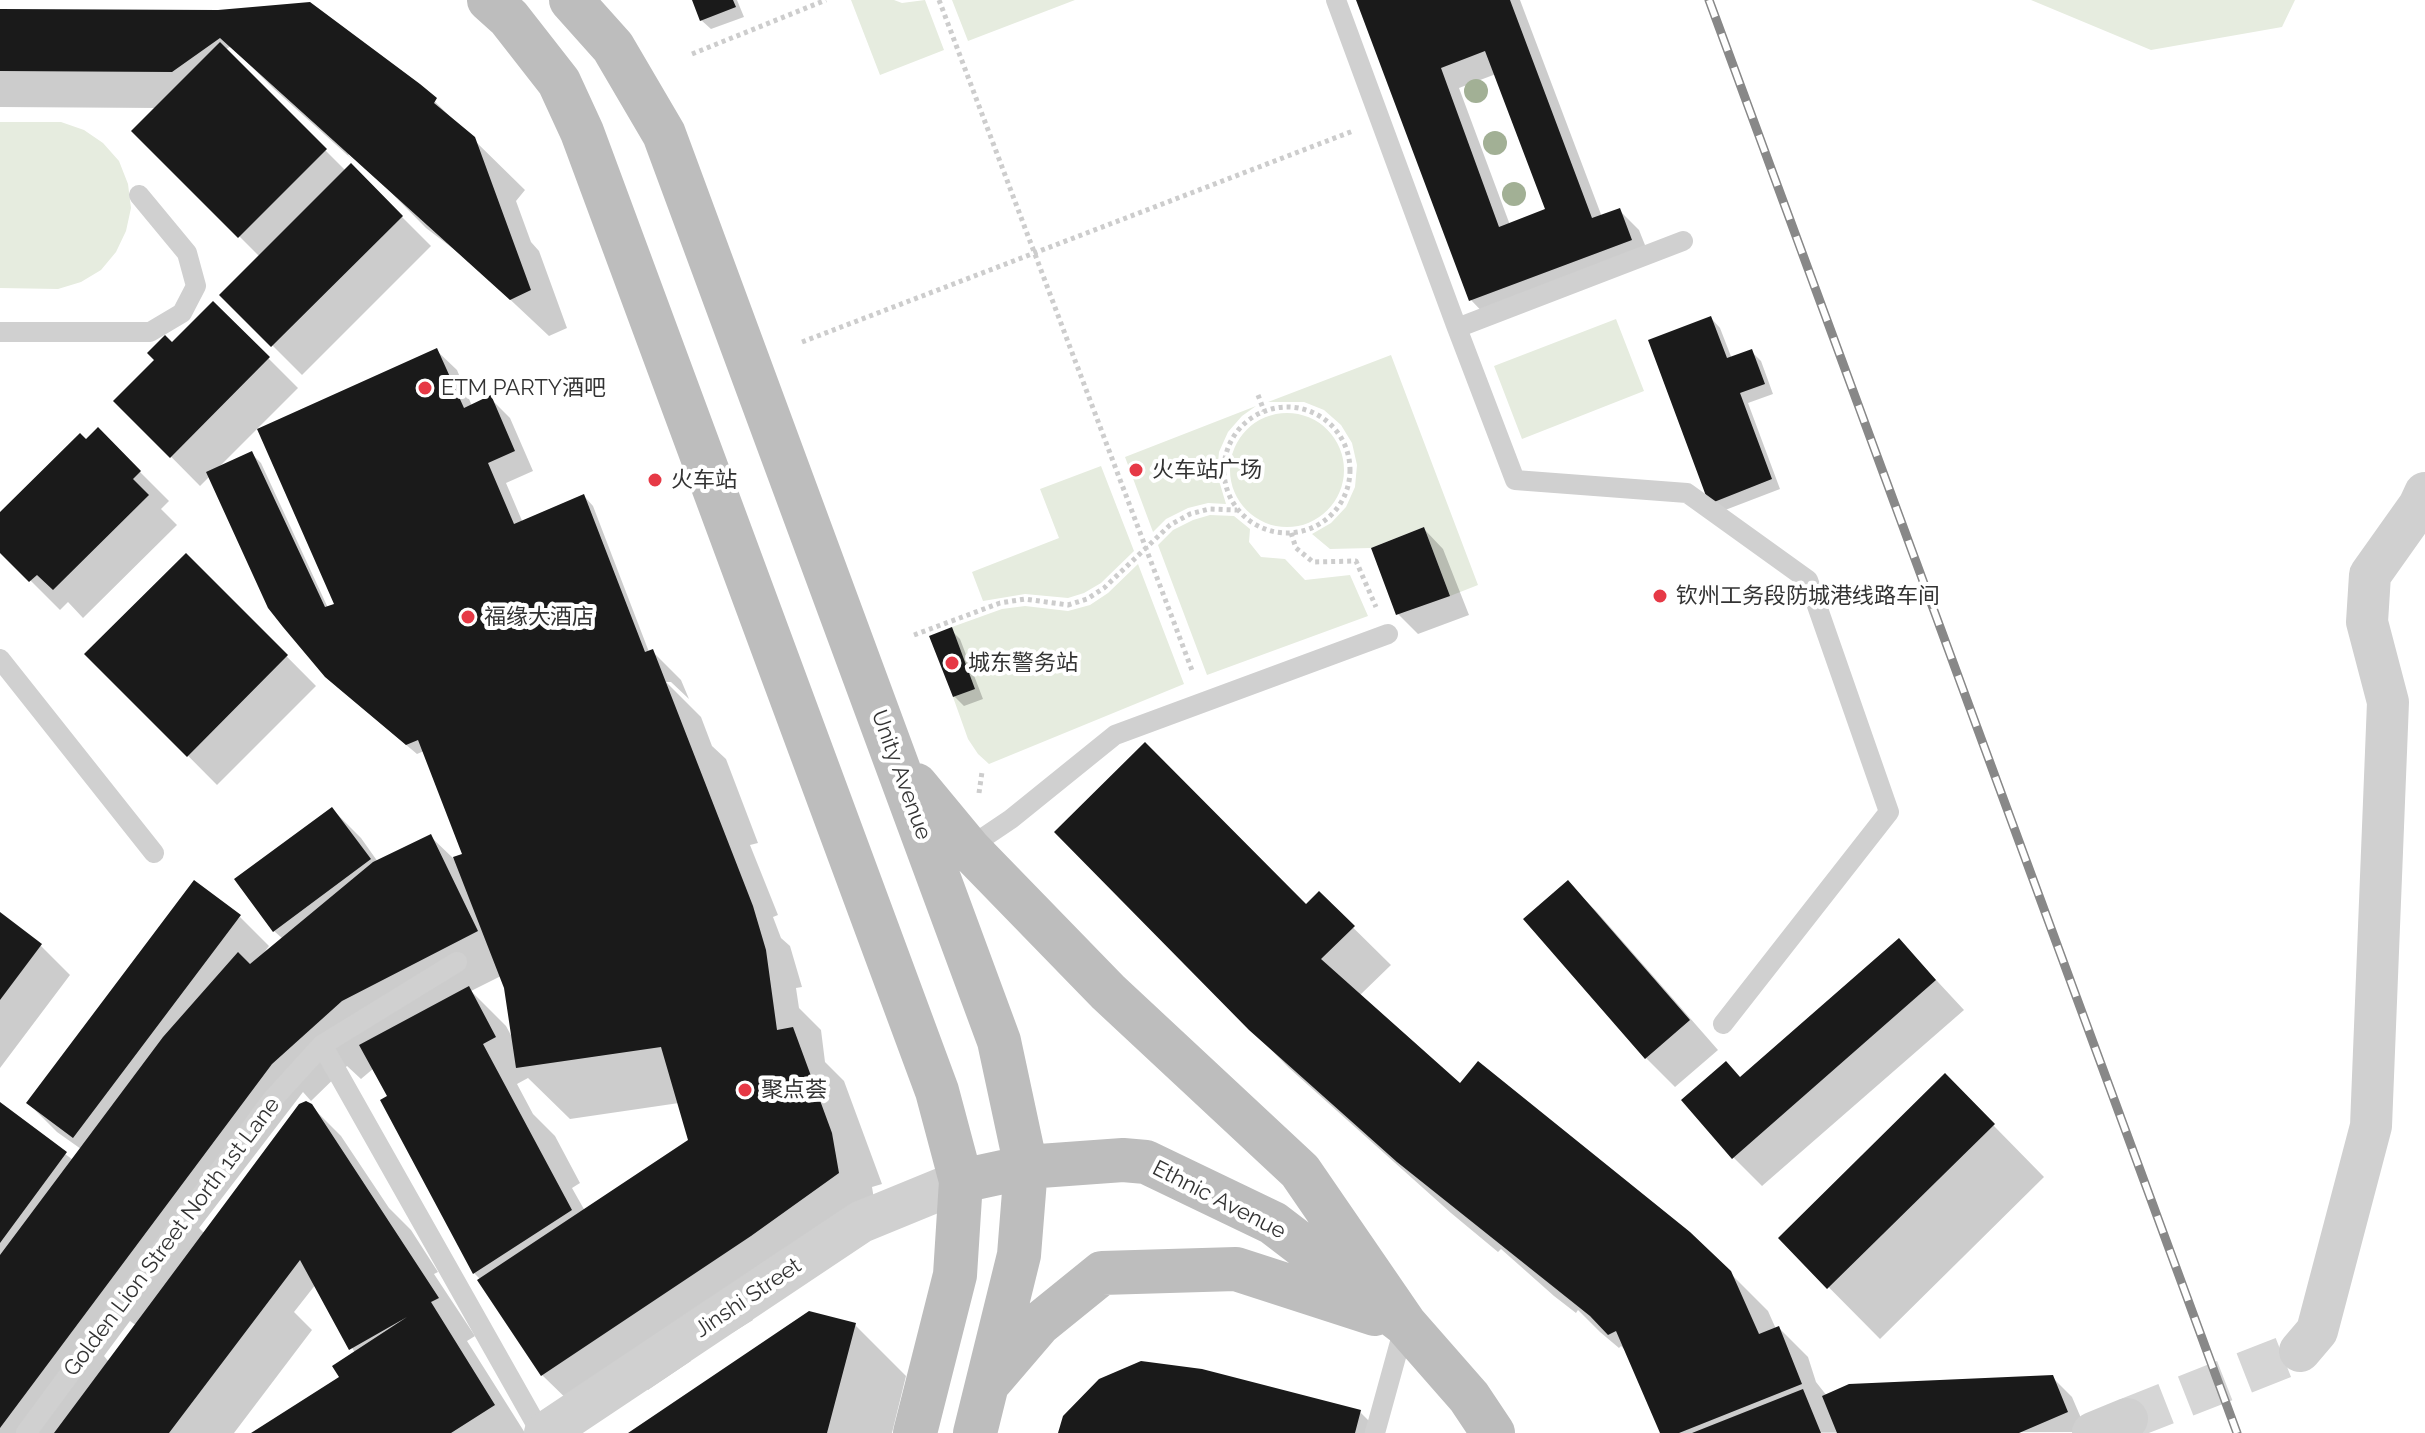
<!DOCTYPE html>
<html>
<head>
<meta charset="utf-8">
<style>
  body { margin:0 }
  canvas { display:block; background:#fff }
</style>
</head>
<body>
<canvas width="2425" height="1433"></canvas>
<script>
const ctx = document.querySelector('canvas').getContext('2d');
ctx.lineJoin = 'round';
function fill(path, color) {
  ctx.fillStyle = color;
  ctx.fill(path, 'evenodd');
}
function poly(rows) {
  const path = new Path2D();
  for (const r of rows) {
    if (r.length === 3) {
      path.moveTo(r[0] + r[2], r[1]);
      path.arc(r[0], r[1], r[2], 0, 2 * Math.PI);
      continue;
    }
    path.moveTo(r[0], r[1]);
    for (let i = 2; i < r.length; i += 2) path.lineTo(r[i], r[i + 1]);
  }
  return path;
}
function strokePath(path, color, width, dash) {
  ctx.strokeStyle = color;
  ctx.lineWidth = width;
  ctx.lineCap = dash ? 'butt' : 'round';
  ctx.setLineDash(dash || []);
  ctx.stroke(path);
}
function drawText(font, color, halo, rows, align = 'center') {
  ctx.font = font + ' Raleway,"Noto Sans SC",sans-serif';
  ctx.lineWidth = 8;
  ctx.setLineDash([]);
  ctx.textBaseline = 'middle';
  ctx.strokeStyle = halo;
  ctx.fillStyle = color;
  for (const [text, x, y, turn = 0] of rows) {
    ctx.save();
    ctx.translate(x, y);
    ctx.rotate((+turn || 0) * Math.PI / 180);
    ctx.textAlign = isNaN(turn) ? turn : align;
    if (halo) ctx.strokeText(text, 0, 0);
    ctx.fillText(text, 0, 0);
    ctx.restore();
  }
}
fill(poly([
  [851,0,894,0,902,3,925,0,944,50,880,75],
  [952,0,1075,0,968,41],
  [2031,0,2295,0,2282,27,2151,50],
  [0,122,61,122,84,130,103,143,119,161,128,184,131,208,126,231,116,252,101,270,81,282,58,289,0,288],
  [1616,319,1644,391,1522,439,1494,366],
  [1391,355,1478,585,1450,596,1424,527,1371,548,1330,549,1312,534,1331,523,1346,507,1355,487,1357,465,1352,443,1341,425,1324,410,1304,402,1268,402],
  [1256,406,1242,416,1228,432,1219,452,1217,474,1226,504,1208,503,1188,508,1166,519,1153,532,1125,457],
  [1287,470,57],
  [1101,466,1134,551,1101,583,1084,593,1068,598,1025,594,983,601,972,572,1059,538,1040,489],
  [1210,515,1234,516,1250,529,1249,542,1261,557,1285,559,1305,580,1350,575,1368,616,1207,675,1158,545,1173,530,1193,520],
  [1138,564,1184,684,989,764,978,754,968,739,953,697,974,689,952,627,1002,609,1025,606,1068,611,1090,605,1108,593]
]), '#e6ecdf');
fill(poly([
  [694,0,737,0,744,17,711,29,701,20],
  [1358,0,1520,0,1602,217,1619,210,1639,230,1651,260,1490,320,1471,300],
  [1496,74,1547,210,1510,225,1459,88],
  [0,11,218,12,419,86,525,190,516,201,531,242,539,251,567,328,549,336,468,260,426,228,351,152,348,155,355,162,274,89,231,46,225,50,346,171,351,166,431,246,302,375,222,295,260,257,134,131,157,108,0,107],
  [213,303,298,388,217,469,252,454,261,463,328,608,336,604,437,351,457,370,472,406,490,398,510,418,533,471,506,483,523,523,584,496,593,506,649,652,652,651,681,680,689,699,671,682,666,682,701,717,712,746,726,759,758,843,750,845,778,915,773,917,781,938,790,946,802,987,796,988,799,1008,821,1030,825,1062,844,1081,882,1184,872,1187,876,1211,743,1304,753,1320,732,1333,719,1320,680,1346,691,1361,648,1390,635,1376,580,1412,542,1375,481,1280,474,1273,374,1068,361,1079,347,1066,311,1101,303,1092,199,1228,205,1234,311,1106,341,1136,389,1208,411,1230,438,1272,434,1274,475,1336,467,1341,525,1433,256,1433,339,1380,355,1353,316,1284,294,1312,312,1330,234,1433,0,1433,0,1104,73,1160,81,1149,57,1132,28,1103,240,917,269,946,263,954,283,939,274,931,332,809,361,838,378,862,431,837,454,859,464,856,424,751,417,754,337,687,210,476,200,486,116,401],
  [501,976,506,988,513,1039,506,1026,471,991],
  [528,1078,570,1119,679,1103,690,1141,585,1211,572,1188,580,1183,555,1136,533,1114,517,1084],
  [130,1321,137,1326,109,1362,104,1356],
  [1711,318,1720,328,1732,359,1751,351,1761,361,1773,394,1748,403,1780,489,1720,512,1711,503],
  [98,430,169,501,161,509,177,525,83,618,68,602,60,610,0,550,0,515],
  [1424,529,1443,549,1469,615,1418,634,1398,614],
  [186,555,316,686,217,785,87,654],
  [951,630,960,639,983,699,964,706,954,696],
  [1057,832,1306,907,1319,894,1391,965,1359,996,1461,1086,1730,1273,1768,1311,1776,1329,1779,1328,1808,1357,1816,1382,1827,1396,2052,1377,2072,1397,2087,1432,1662,1433,1628,1353,1621,1346,1619,1348,1600,1332,1578,1310,1576,1313,1554,1296,1501,1249,1498,1252,1451,1213,1289,1068],
  [1568,883,1597,912,1718,1050,1675,1087,1646,1058],
  [0,915,41,946,70,975,0,1068],
  [1899,940,1964,1010,1762,1186,1733,1157,1741,1079],
  [1945,1076,2044,1177,1880,1339,1780,1238],
  [855,1325,906,1376,892,1433,632,1433],
  [1360,1412,1381,1433,1060,1433]
]), '#0003');
fill(poly([
  [692,0,733,0,736,7,700,21],
  [1356,0,1510,0,1592,218,1620,208,1632,240,1469,301],
  [1485,51,1545,209,1499,227,1441,68],
  [310,2,420,84,437,98,434,103,475,137,531,290,510,300,220,38,172,72,0,71,0,9,218,10],
  [220,42,327,149,238,238,131,131],
  [351,163,403,216,271,347,219,295],
  [213,301,270,357,170,458,113,401,154,360,147,353,165,335,172,342],
  [1711,316,1727,358,1752,349,1765,384,1740,393,1772,479,1709,504,1648,340],
  [437,348,464,408,491,395,515,451,488,463,514,524,584,494,645,652,653,649,753,906,766,950,777,1030,793,1027,832,1133,839,1173,751,1236,541,1376,477,1280,688,1140,661,1047,516,1068,504,988,453,857,462,854,418,740,406,745,325,677,283,627,268,608,206,472,252,451,325,607,334,604,257,429],
  [98,427,141,471,133,479,149,495,53,590,37,575,29,582,0,553,0,512,80,433,86,439],
  [1424,527,1450,596,1396,615,1371,548],
  [186,553,288,655,187,757,84,654],
  [952,627,975,689,953,697,929,636],
  [1145,742,1306,904,1319,891,1355,926,1321,959,1460,1083,1478,1061,1690,1232,1731,1271,1759,1334,1779,1326,1802,1384,1679,1433,1660,1433,1616,1331,1608,1335,1590,1316,1397,1162,1249,1030,1054,832],
  [332,807,371,859,273,932,234,879],
  [431,834,478,931,342,1001,272,1064,0,1428,0,1255,163,1037,238,952,250,964,373,862],
  [194,880,241,915,73,1138,26,1103],
  [1568,880,1690,1020,1645,1059,1523,919],
  [0,912,42,944,0,1000],
  [1899,938,1936,980,1732,1159,1681,1100,1726,1061,1740,1077],
  [469,986,496,1037,483,1044,572,1210,473,1274,380,1100,387,1096,359,1045],
  [1945,1073,1995,1124,1827,1289,1778,1238],
  [306,1101,312,1104,439,1298,431,1302,495,1405,451,1433,251,1433,339,1377,332,1366,407,1317,349,1350,300,1260,169,1433,54,1433,299,1104],
  [0,1102,67,1152,0,1243],
  [809,1311,856,1323,827,1433,628,1433],
  [1141,1361,1202,1369,1361,1410,1355,1433,1058,1433,1063,1416,1099,1379],
  [2053,1375,2068,1412,2019,1433,1837,1433,1822,1396,1849,1384],
  [1803,1389,1821,1433,1692,1433]
]), '#1a1a1a');
strokePath(poly([
  [2127,1419,2300,1351]
]), '#d6d6d6', 42, [42, 21]);
strokePath(poly([
  [939,0,1193,673],
  [692,54,826,0],
  [802,342,1353,131],
  [1258,395,1264,411],
  [1287,470,63],
  [1291,533,1296,548,1313,562,1356,561,1376,607],
  [914,635,1000,603,1025,599,1068,605,1087,599,1104,588,1170,525,1190,514,1209,509,1237,510],
  [979,793,982,772]
]), '#cdcdcd', 5, [4, 4]);
strokePath(poly([
  [1336,0,1457,328,1683,241],
  [1457,328,1515,480,1687,493,1808,580,1889,812,1723,1024],
  [0,332,150,332,182,313,196,286,187,253,139,195],
  [0,659,154,853],
  [965,850,1011,819,1115,735,1388,634],
  [322,1045,541,1433],
  [26,1433,272,1100,322,1045,457,962],
  [1375,1433,1405,1324]
]), '#d0d0d0', 20);
strokePath(poly([
  [2300,1351,2317,1331,2371,1126,2388,702,2367,622,2370,575,2419,506,2425,493],
  [545,1433,861,1222,961,1181],
  [2093,1433,2127,1419]
]), '#d0d0d0', 42);
strokePath(poly([
  [489,0,509,18,559,82,582,132,937,1091,961,1181,955,1275,915,1433],
  [571,0,613,47,664,134,999,1041,1026,1167,1019,1255,975,1433],
  [916,785,969,849,1108,992,1300,1171,1405,1324],
  [961,1181,1026,1167,1123,1160,1146,1162,1273,1223,1405,1324,1469,1397,1493,1433],
  [991,1380,1039,1324,1102,1273,1236,1269,1375,1314]
]), '#bdbdbd', 44);
const rail = poly([
  [1709,0,2237,1433]
]);
strokePath(rail, '#888', 9);
strokePath(rail, '#fff', 6, [18]);
ctx.fillStyle = '#a2b095';
for (const [x, y] of [
  [1476,91],
  [1495,143],
  [1514,194]
]) {
  ctx.beginPath();
  ctx.arc(x, y, 12, 0, 2 * Math.PI);
  ctx.fill();
}
for (const [x, y, r, color] of [
  [425,388,8,"#e63946"],
  [1136,470,8,"#e63946"],
  [655,480,8,"#e63946"],
  [1660,596,8,"#e63946"],
  [468,617,8,"#e63946"],
  [952,663,8,"#e63946"],
  [745,1090,8,"#e63946"]
]) {
  const dot = new Path2D();
  dot.arc(x, y, r, 0, 2 * Math.PI);
  ctx.fillStyle = color;
  ctx.fill(dot);
  strokePath(dot, '#fff', 3);
}
drawText('22px', '#333', '#fff', [
  ["ETM PARTY酒吧",441,388],
  ["火车站广场",1152,470],
  ["火车站",671,480],
  ["钦州工务段防城港线路车间",1676,596],
  ["福缘大酒店",484,617],
  ["城东警务站",968,663],
  ["聚点荟",761,1090]
], 'left');
drawText('22px', '#333', '#fff', [
  ["Unity Avenue",901,775,70],
  ["Ethnic Avenue",1219,1200,27],
  ["Golden Lion Street North 1st Lane",172,1237,-53],
  ["Jinshi Street",748,1298,-34]
]);
</script>
</body>
</html>
